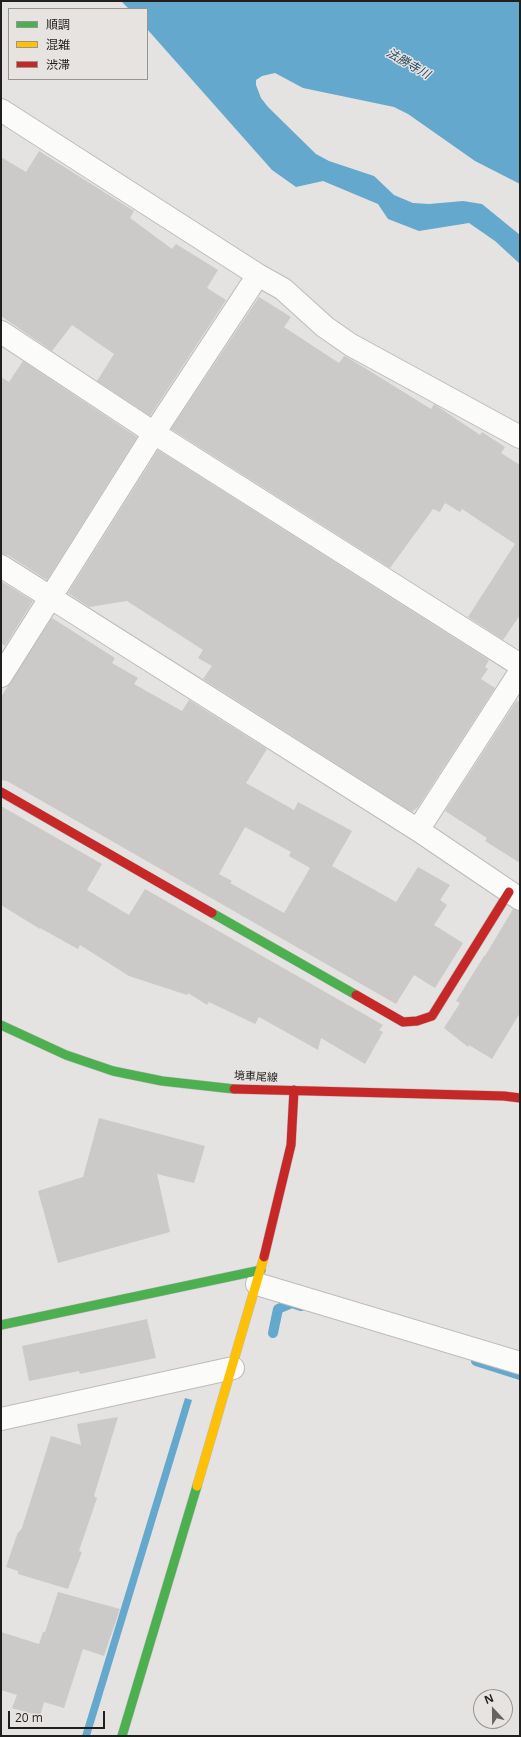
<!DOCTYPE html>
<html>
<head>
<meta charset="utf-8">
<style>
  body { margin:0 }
  #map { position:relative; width:521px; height:1737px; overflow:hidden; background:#e5e3e1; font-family:"Open Sans","Noto Sans JP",sans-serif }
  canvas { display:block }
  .frame { position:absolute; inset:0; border:2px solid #201f1e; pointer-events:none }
  .legend { position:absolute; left:8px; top:8px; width:140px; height:72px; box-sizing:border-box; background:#e6e3e0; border:1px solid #979592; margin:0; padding:5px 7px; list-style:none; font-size:12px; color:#201f1e }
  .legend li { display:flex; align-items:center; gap:8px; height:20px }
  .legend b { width:20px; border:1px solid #979592 }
  .north { position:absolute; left:473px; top:1689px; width:40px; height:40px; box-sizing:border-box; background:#e6e3e0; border:1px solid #979592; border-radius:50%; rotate:338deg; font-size:11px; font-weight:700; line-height:16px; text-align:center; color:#201f1e }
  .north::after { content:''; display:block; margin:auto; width:14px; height:18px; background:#656462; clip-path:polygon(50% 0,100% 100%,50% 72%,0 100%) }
  .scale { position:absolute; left:8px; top:1711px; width:97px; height:18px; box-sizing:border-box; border:2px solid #201f1e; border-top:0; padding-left:5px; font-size:12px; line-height:14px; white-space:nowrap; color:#201f1e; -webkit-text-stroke:3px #e6e3e0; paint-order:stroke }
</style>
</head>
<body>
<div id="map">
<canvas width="521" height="1737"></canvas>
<div class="frame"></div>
<ul class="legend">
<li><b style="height:5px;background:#4caf50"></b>順調</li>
<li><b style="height:5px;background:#ffc107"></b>混雑</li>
<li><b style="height:5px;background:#c62828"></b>渋滞</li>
</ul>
<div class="north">N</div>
<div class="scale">20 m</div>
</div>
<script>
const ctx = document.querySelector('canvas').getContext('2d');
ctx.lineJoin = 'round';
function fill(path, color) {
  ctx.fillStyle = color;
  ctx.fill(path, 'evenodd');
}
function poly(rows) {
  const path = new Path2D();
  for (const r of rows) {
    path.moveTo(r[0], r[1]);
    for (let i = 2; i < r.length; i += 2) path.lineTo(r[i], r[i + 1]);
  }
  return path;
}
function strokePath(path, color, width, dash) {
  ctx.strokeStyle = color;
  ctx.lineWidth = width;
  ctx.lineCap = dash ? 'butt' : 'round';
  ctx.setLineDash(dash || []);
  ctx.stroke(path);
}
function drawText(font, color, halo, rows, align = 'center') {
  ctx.font = font + ' "Open Sans","Noto Sans JP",sans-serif';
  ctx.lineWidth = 3;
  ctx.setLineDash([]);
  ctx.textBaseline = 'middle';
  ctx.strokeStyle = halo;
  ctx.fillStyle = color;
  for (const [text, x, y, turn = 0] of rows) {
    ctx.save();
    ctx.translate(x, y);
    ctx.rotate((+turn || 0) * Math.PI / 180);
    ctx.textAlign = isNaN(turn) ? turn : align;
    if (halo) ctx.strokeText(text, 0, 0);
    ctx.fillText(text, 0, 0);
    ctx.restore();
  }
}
fill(poly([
  [121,1,520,1,520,184,475,161,408,114,394,107,303,88,275,73,262,76,256,80,256,85,261,98,268,107,316,154,329,161,374,176,394,195,413,203,429,204,463,201,482,204,520,235,520,264,495,241,469,223,419,231,388,219,378,204,323,181,296,187,272,170,147,29,147,9,129,9],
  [185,1398,192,1400,90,1736,82,1736]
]), '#64a8cd');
strokePath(poly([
  [273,1333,278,1309,292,1303,301,1306],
  [476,1361,520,1375]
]), '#64a8cd', 10);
fill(poly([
  [39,151,134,211,130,218,172,249,176,244,218,270,207,288,226,300,150,416,97,381,114,354,72,325,52,351,1,316,1,157,26,172],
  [259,297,291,317,284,327,339,363,344,356,347,357,431,409,434,404,480,435,482,432,505,447,501,453,520,465,520,615,503,640,468,617,515,544,462,509,460,512,445,503,440,512,433,509,390,568,171,429],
  [23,361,137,437,47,580,8,555,1,554,1,377,9,382],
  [158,450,489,660,485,667,488,669,481,679,495,688,418,807,412,812,203,679,212,666,198,658,203,650,127,601,89,607,68,593],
  [1,581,33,601,5,646,1,643],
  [52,618,115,658,112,663,138,678,134,684,182,711,189,700,267,749,246,783,294,810,298,802,352,831,332,866,396,902,418,867,450,885,440,900,447,905,434,925,463,943,435,988,414,975,396,1004,7,781,1,780,1,697],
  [245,827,291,852,289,856,310,868,284,913,230,883,232,881,219,874],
  [517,700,520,703,520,863,485,841,487,838,445,811],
  [1,806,102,864,87,890,129,915,145,889,383,1025,379,1030,383,1032,365,1064,321,1038,318,1050,259,1017,255,1024,209,1002,207,1005,188,993,187,995,129,976,80,945,78,949,40,928,40,929,1,905],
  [513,909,520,911,520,1013,492,1059,469,1045,468,1047,444,1028,460,1003,456,1001,484,956,485,956],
  [99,1118,205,1146,194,1183,157,1174,170,1232,58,1263,38,1191,83,1177],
  [147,1319,156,1358,80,1374,79,1371,29,1381,22,1346],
  [118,1417,94,1496,97,1498,79,1551,82,1552,68,1589,18,1574,18,1571,6,1567,18,1532,19,1532,22,1528,51,1436,81,1445,77,1424],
  [58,1592,120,1609,104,1656,83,1649,64,1708,44,1702,40,1716,12,1708,17,1695,1,1690,1,1632,39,1644,43,1632,45,1632]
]), '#cbcac8');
const street = poly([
  [1,110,258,275,283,289,325,327,351,345,520,437],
  [1,332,154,433,520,665],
  [1,566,418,830,520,899],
  [1,676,154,433,258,275],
  [418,830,520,672],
  [257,1284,520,1363],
  [1,1419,233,1368]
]);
const fast = poly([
  [212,913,356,995],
  [1,1025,66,1055,113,1071,162,1081,234,1089],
  [1,1325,261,1270],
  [122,1736,197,1486]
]);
const slow = poly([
  [197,1486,264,1257]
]);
const jam = poly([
  [1,792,212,913],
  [356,995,403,1022,417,1021,432,1016,509,892],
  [234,1089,504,1096,520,1098],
  [264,1257,291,1145,294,1090]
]);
strokePath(street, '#bdbbba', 24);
strokePath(fast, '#bdbbba', 10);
strokePath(slow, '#bdbbba', 10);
strokePath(jam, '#bdbbba', 10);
strokePath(street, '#fbfbfa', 22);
strokePath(fast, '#4caf50', 9);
strokePath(slow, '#ffc107', 9);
strokePath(jam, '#c62828', 9);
drawText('11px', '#201f1e', '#e6e3e0', [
  ["境車尾線",256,1077,3]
]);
drawText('italic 12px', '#244b63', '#e6e3e0', [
  ["法勝寺川",408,64,30]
]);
</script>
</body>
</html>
